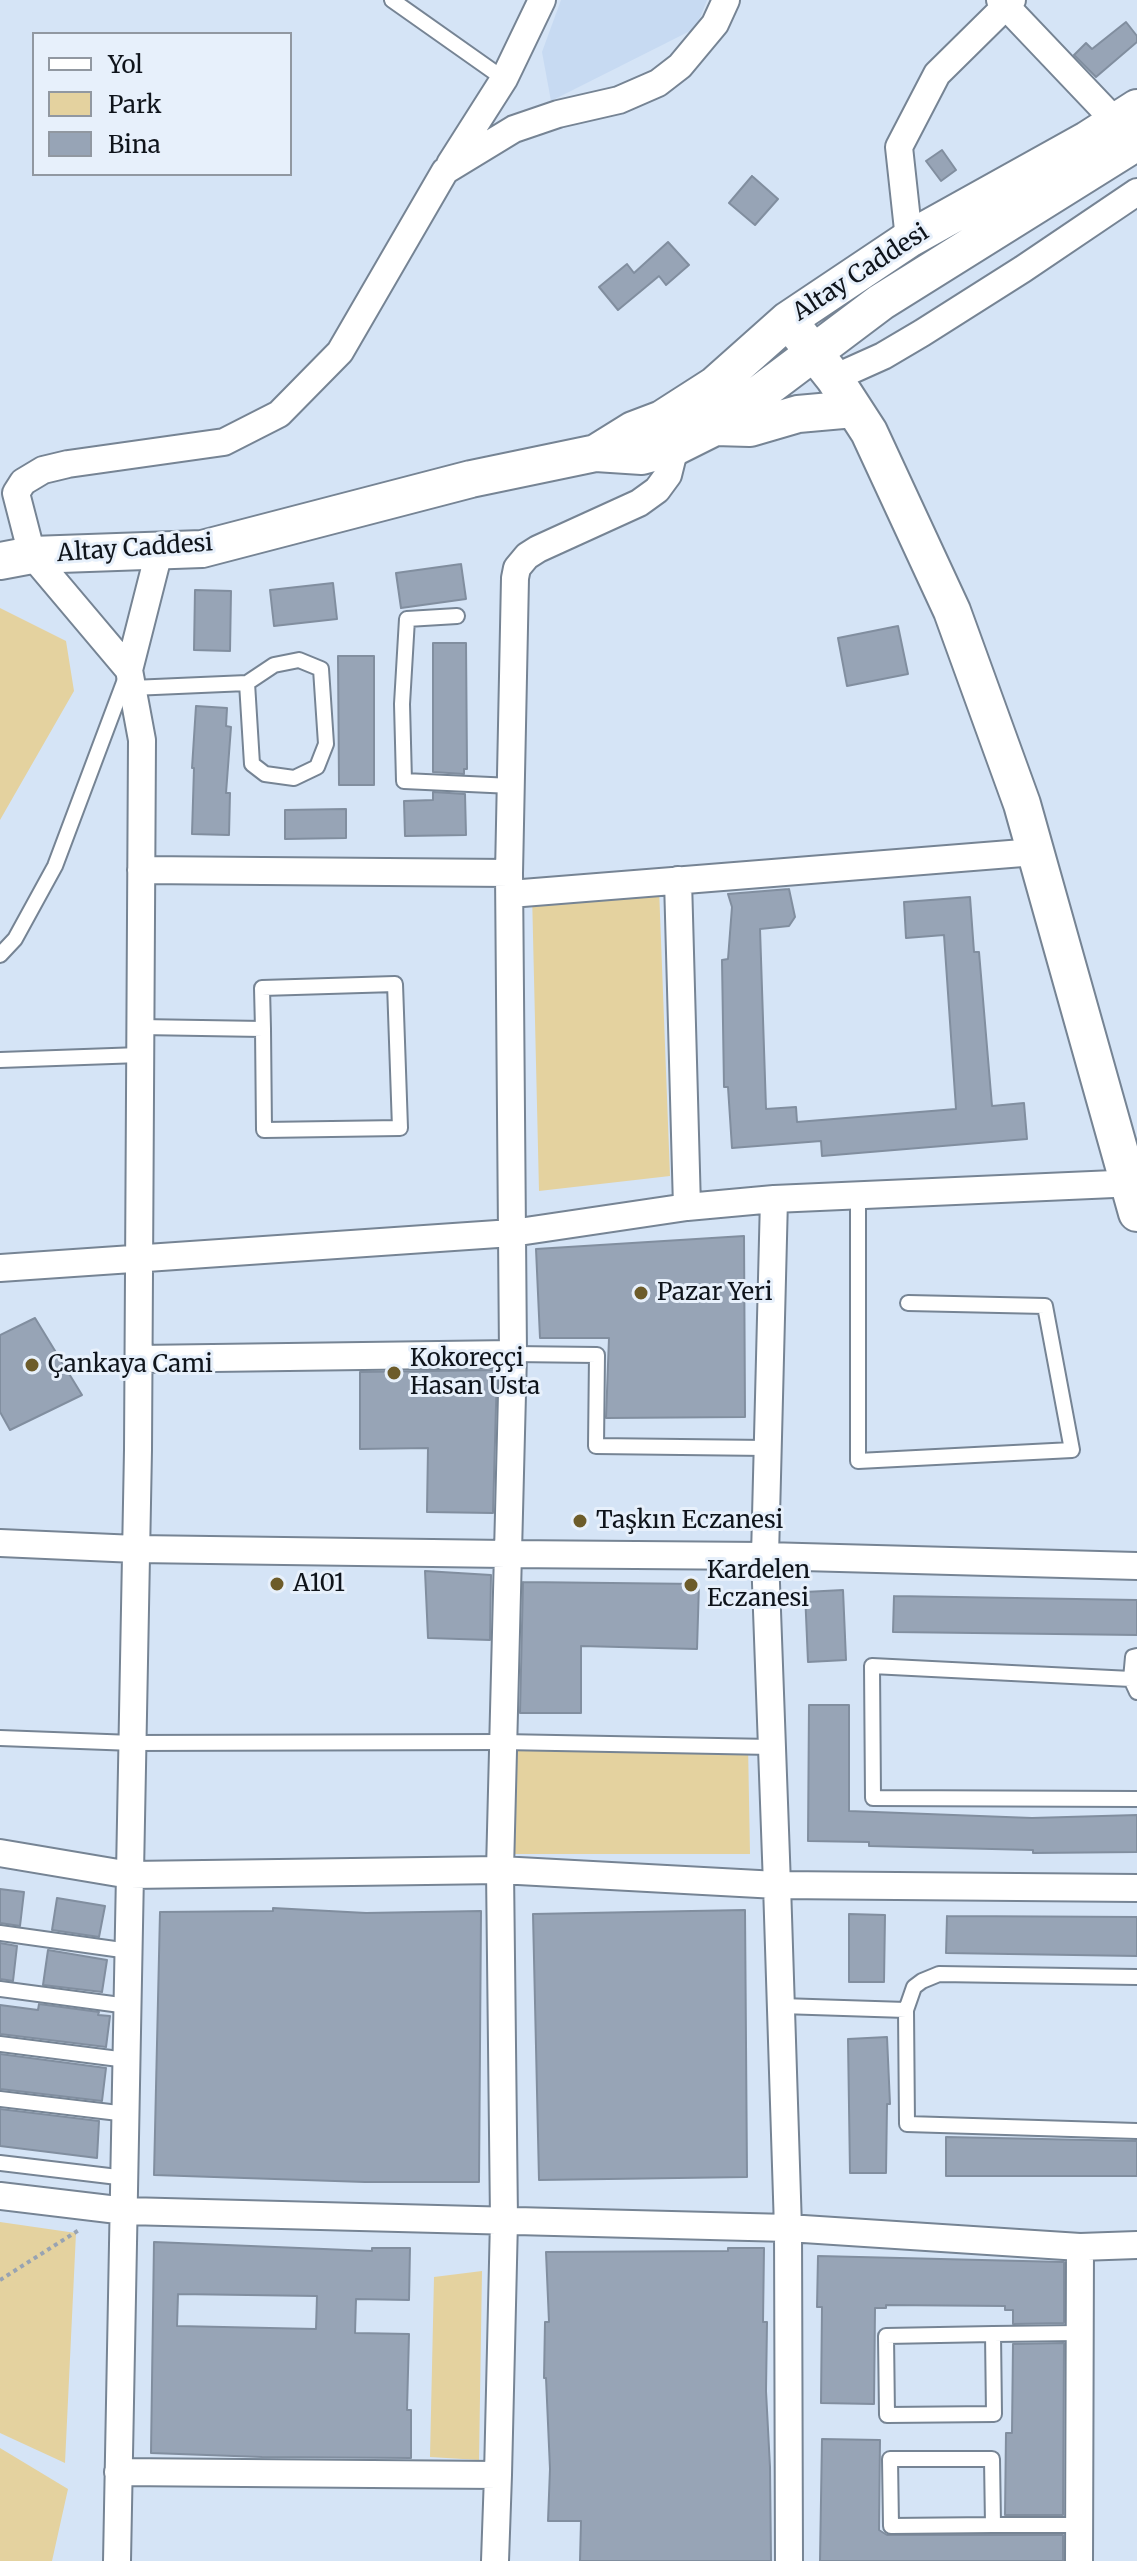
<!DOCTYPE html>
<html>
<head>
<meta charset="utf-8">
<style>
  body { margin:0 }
  #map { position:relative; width:1137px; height:2561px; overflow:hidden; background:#d5e4f6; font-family:Merriweather,serif }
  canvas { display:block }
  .legend { position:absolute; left:32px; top:32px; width:260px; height:144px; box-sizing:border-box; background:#e7f0fb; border:2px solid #9198a1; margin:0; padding:10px 14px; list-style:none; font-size:24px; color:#0f141b }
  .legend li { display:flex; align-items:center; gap:16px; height:40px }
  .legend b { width:40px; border:2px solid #9198a1 }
</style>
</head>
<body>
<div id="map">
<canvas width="1137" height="2561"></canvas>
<ul class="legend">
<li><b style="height:10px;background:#fff"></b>Yol</li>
<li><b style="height:22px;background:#e4d29f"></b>Park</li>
<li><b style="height:22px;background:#97a4b6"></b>Bina</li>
</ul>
</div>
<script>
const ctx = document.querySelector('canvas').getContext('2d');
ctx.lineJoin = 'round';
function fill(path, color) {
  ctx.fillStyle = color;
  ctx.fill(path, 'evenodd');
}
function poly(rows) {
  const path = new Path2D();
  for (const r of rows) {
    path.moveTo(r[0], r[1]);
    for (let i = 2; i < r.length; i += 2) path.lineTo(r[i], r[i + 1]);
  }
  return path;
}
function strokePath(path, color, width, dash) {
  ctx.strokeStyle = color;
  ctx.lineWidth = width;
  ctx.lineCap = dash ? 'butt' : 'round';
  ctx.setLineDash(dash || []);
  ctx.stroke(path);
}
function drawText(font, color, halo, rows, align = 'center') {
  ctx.font = font + ' Merriweather,serif';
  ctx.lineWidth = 6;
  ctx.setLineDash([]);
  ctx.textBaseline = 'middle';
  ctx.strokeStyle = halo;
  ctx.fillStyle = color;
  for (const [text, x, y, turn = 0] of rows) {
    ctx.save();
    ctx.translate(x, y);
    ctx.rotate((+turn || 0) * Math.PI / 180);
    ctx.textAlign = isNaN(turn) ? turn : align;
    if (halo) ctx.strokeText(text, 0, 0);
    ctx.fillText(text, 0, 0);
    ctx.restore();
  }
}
fill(poly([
  [561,0,707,0,696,28,551,101,542,52]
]), '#c7daf2');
fill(poly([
  [0,608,66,641,74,691,0,820],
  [659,888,670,1176,539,1191,532,893],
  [513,1744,748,1744,750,1854,510,1854],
  [0,2222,76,2233,65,2463,0,2433],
  [482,2271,479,2460,430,2457,434,2277],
  [0,2448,68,2489,52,2561,0,2561]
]), '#e4d29f');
const building = poly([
  [1126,22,1137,36,1137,42,1096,77,1074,55,1086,43,1092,49,1126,22],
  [942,150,956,170,941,181,926,161,942,150],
  [752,176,778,199,755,225,729,203,752,176],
  [668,242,689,265,666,285,659,276,618,310,599,287,627,264,634,273,668,242],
  [461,564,466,599,401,608,396,573,461,564],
  [333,583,337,619,274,626,270,590,333,583],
  [195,590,231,591,230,651,194,650,195,590],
  [898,626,908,674,847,686,838,638,898,626],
  [433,643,466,643,467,769,464,769,464,774,433,772,433,643],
  [338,656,374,656,374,785,339,785,338,656],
  [196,706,227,708,226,726,231,727,226,793,230,793,229,835,192,834,194,768,192,768,196,706],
  [433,792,465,794,466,835,405,836,404,801,433,800,433,792],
  [346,809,346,838,285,839,285,810,346,809],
  [789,889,795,917,789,926,760,929,766,1109,796,1107,797,1122,956,1109,944,935,906,938,904,902,970,897,974,952,979,952,992,1106,1024,1103,1027,1139,822,1156,821,1141,732,1148,728,1087,724,1087,722,960,728,959,732,907,728,894,789,889],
  [744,1236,745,1417,606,1418,609,1338,540,1338,536,1249,744,1236],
  [35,1318,82,1395,10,1430,0,1412,0,1335,35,1318],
  [497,1370,493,1513,427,1512,428,1448,360,1449,360,1372,497,1370],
  [425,1571,491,1575,490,1640,428,1638,425,1571],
  [523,1582,699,1584,697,1649,581,1646,581,1713,520,1713,523,1582],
  [843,1590,846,1660,808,1662,805,1592,843,1590],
  [894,1596,1137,1600,1137,1635,893,1632,894,1596],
  [809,1705,849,1705,849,1811,1032,1818,1137,1815,1137,1852,1033,1853,1033,1850,869,1846,869,1842,808,1841,809,1705],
  [0,1889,24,1892,20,1926,0,1923,0,1889],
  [57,1898,105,1906,99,1937,52,1930,57,1898],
  [273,1908,366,1913,481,1911,479,2182,365,2182,154,2175,160,1912,273,1911,273,1908],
  [745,1910,747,2177,539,2180,533,1914,745,1910],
  [849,1914,885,1915,884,1982,849,1982,849,1914],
  [947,1916,1137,1917,1137,1956,946,1953,947,1916],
  [0,1943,17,1946,13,1981,0,1979,0,1943],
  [48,1950,107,1960,102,1992,43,1985,48,1950],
  [39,2004,99,2012,98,2015,110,2016,106,2047,0,2034,0,2005,38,2010,39,2004],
  [887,2037,890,2104,887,2104,886,2173,850,2173,848,2039,887,2037],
  [0,2054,106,2068,102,2101,0,2089,0,2054],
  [0,2109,99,2121,97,2158,0,2146,0,2109],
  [946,2137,1137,2141,1137,2176,946,2176,946,2137],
  [154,2242,372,2251,372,2248,410,2248,409,2300,356,2299,355,2333,409,2334,407,2410,411,2410,411,2458,262,2457,151,2453,154,2242],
  [178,2294,317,2296,316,2329,177,2326,178,2294],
  [728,2248,764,2248,763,2322,767,2322,766,2391,770,2467,771,2561,580,2561,581,2521,548,2521,550,2469,546,2378,544,2378,545,2322,549,2322,546,2252,728,2251,728,2248],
  [818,2256,1064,2262,1064,2323,1013,2324,1013,2310,1005,2310,1005,2306,886,2305,886,2308,875,2308,874,2404,821,2403,822,2307,817,2307,818,2256],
  [1064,2343,1063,2515,1005,2515,1006,2433,1012,2433,1013,2344,1064,2343],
  [822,2439,880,2440,879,2530,887,2535,1063,2535,1063,2561,820,2561,822,2439]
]);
fill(building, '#97a4b6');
strokePath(building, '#818e9f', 2);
const lane = poly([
  [392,0,504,79],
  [457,616,407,619,402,704,404,781,512,786],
  [132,688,247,683,252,764,265,774,294,778,317,767,326,744,321,669,299,660,274,665,247,683],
  [0,955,15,939,55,866,126,677],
  [140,1027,263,1029,264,1130,400,1128,395,984,262,988,263,1029],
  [0,1060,140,1055],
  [858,1195,858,1461,1072,1450,1045,1306,908,1303],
  [513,1354,597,1355,596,1446,767,1448],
  [1137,1656,1133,1657,1131,1679,1137,1692],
  [1131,1679,872,1666,873,1798,1137,1799],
  [0,1738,133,1743,502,1742,772,1747],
  [0,1933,129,1951],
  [1137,1977,939,1974,922,1981,914,1987,906,2010,907,2124,1137,2131],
  [0,1989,128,2006],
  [781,2006,906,2010],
  [0,2044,127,2060],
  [0,2099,127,2114],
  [0,2163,126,2178],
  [993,2334,994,2414,887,2415,886,2336,993,2334,1079,2333],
  [993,2525,992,2459,890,2459,891,2526,993,2525,1079,2525]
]);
const street = poly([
  [1000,0,1116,122],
  [450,164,504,79,542,0],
  [909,239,899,147,937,74,1012,0],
  [834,378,883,356,922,333,1023,269,1137,192],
  [129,670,32,555,16,493,23,482,43,470,68,464,224,442,279,414,340,352,445,171,514,129,558,114,619,100,658,83,680,66,715,24,726,0],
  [141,870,509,873],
  [678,880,687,1207],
  [510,894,1035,852],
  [774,1199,1137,1183],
  [0,1268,512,1233,687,1207,774,1199,765,1556,777,1885,500,1870,130,1875,0,1853],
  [138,1359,513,1354],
  [0,1543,136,1549,506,1554,765,1556,1137,1566],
  [0,2196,126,2211,788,2228,1080,2247,1137,2245],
  [118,2472,498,2475,495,2561],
  [498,2475,504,2220,500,1870,513,1354,509,873,515,578,517,568,527,556,538,549,639,503,657,490,668,475,675,447],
  [117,2561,138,1450,142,740,129,670,159,552],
  [789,2561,788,2228,777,1885,1137,1888],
  [1079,2561,1080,2247]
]);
const secondary = poly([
  [788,320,834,378,869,432,952,611,1022,804,1137,1213],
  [715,427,750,428,798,414,854,409],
  [596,453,633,430,662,419,715,385,788,320,909,239,1087,140,1137,108],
  [0,561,32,555,202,549,471,479,596,453,642,456,675,447,715,427,881,302,1137,142]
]);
strokePath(lane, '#768494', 18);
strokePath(street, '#768494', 30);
strokePath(secondary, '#768494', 40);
strokePath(poly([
  [0,2280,79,2230]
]), '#98a3b2', 4, [4, 4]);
strokePath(lane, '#fff', 14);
strokePath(street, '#fff', 26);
strokePath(secondary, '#fff', 36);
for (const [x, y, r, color] of [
  [641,1293,8,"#6d5c2a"],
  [32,1365,8,"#6d5c2a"],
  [394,1373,8,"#6d5c2a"],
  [580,1521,8,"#6d5c2a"],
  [277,1584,8,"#6d5c2a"],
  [691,1585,8,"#6d5c2a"]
]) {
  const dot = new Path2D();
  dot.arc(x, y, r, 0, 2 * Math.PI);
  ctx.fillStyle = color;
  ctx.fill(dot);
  strokePath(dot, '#e7f0fb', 3);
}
drawText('24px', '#0f141b', '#e7f0fb', [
  ["Altay Caddesi",861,273,-33],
  ["Altay Caddesi",135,549,-4]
]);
drawText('24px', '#0f141b', '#e7f0fb', [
  ["Pazar Yeri",657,1293],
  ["Kokoreççi",410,1359],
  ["Hasan Usta",410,1387],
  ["Çankaya Cami",48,1365],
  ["Taşkın Eczanesi",596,1521],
  ["Kardelen",707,1571],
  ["Eczanesi",707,1599],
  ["A101",293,1584]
], 'left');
</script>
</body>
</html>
